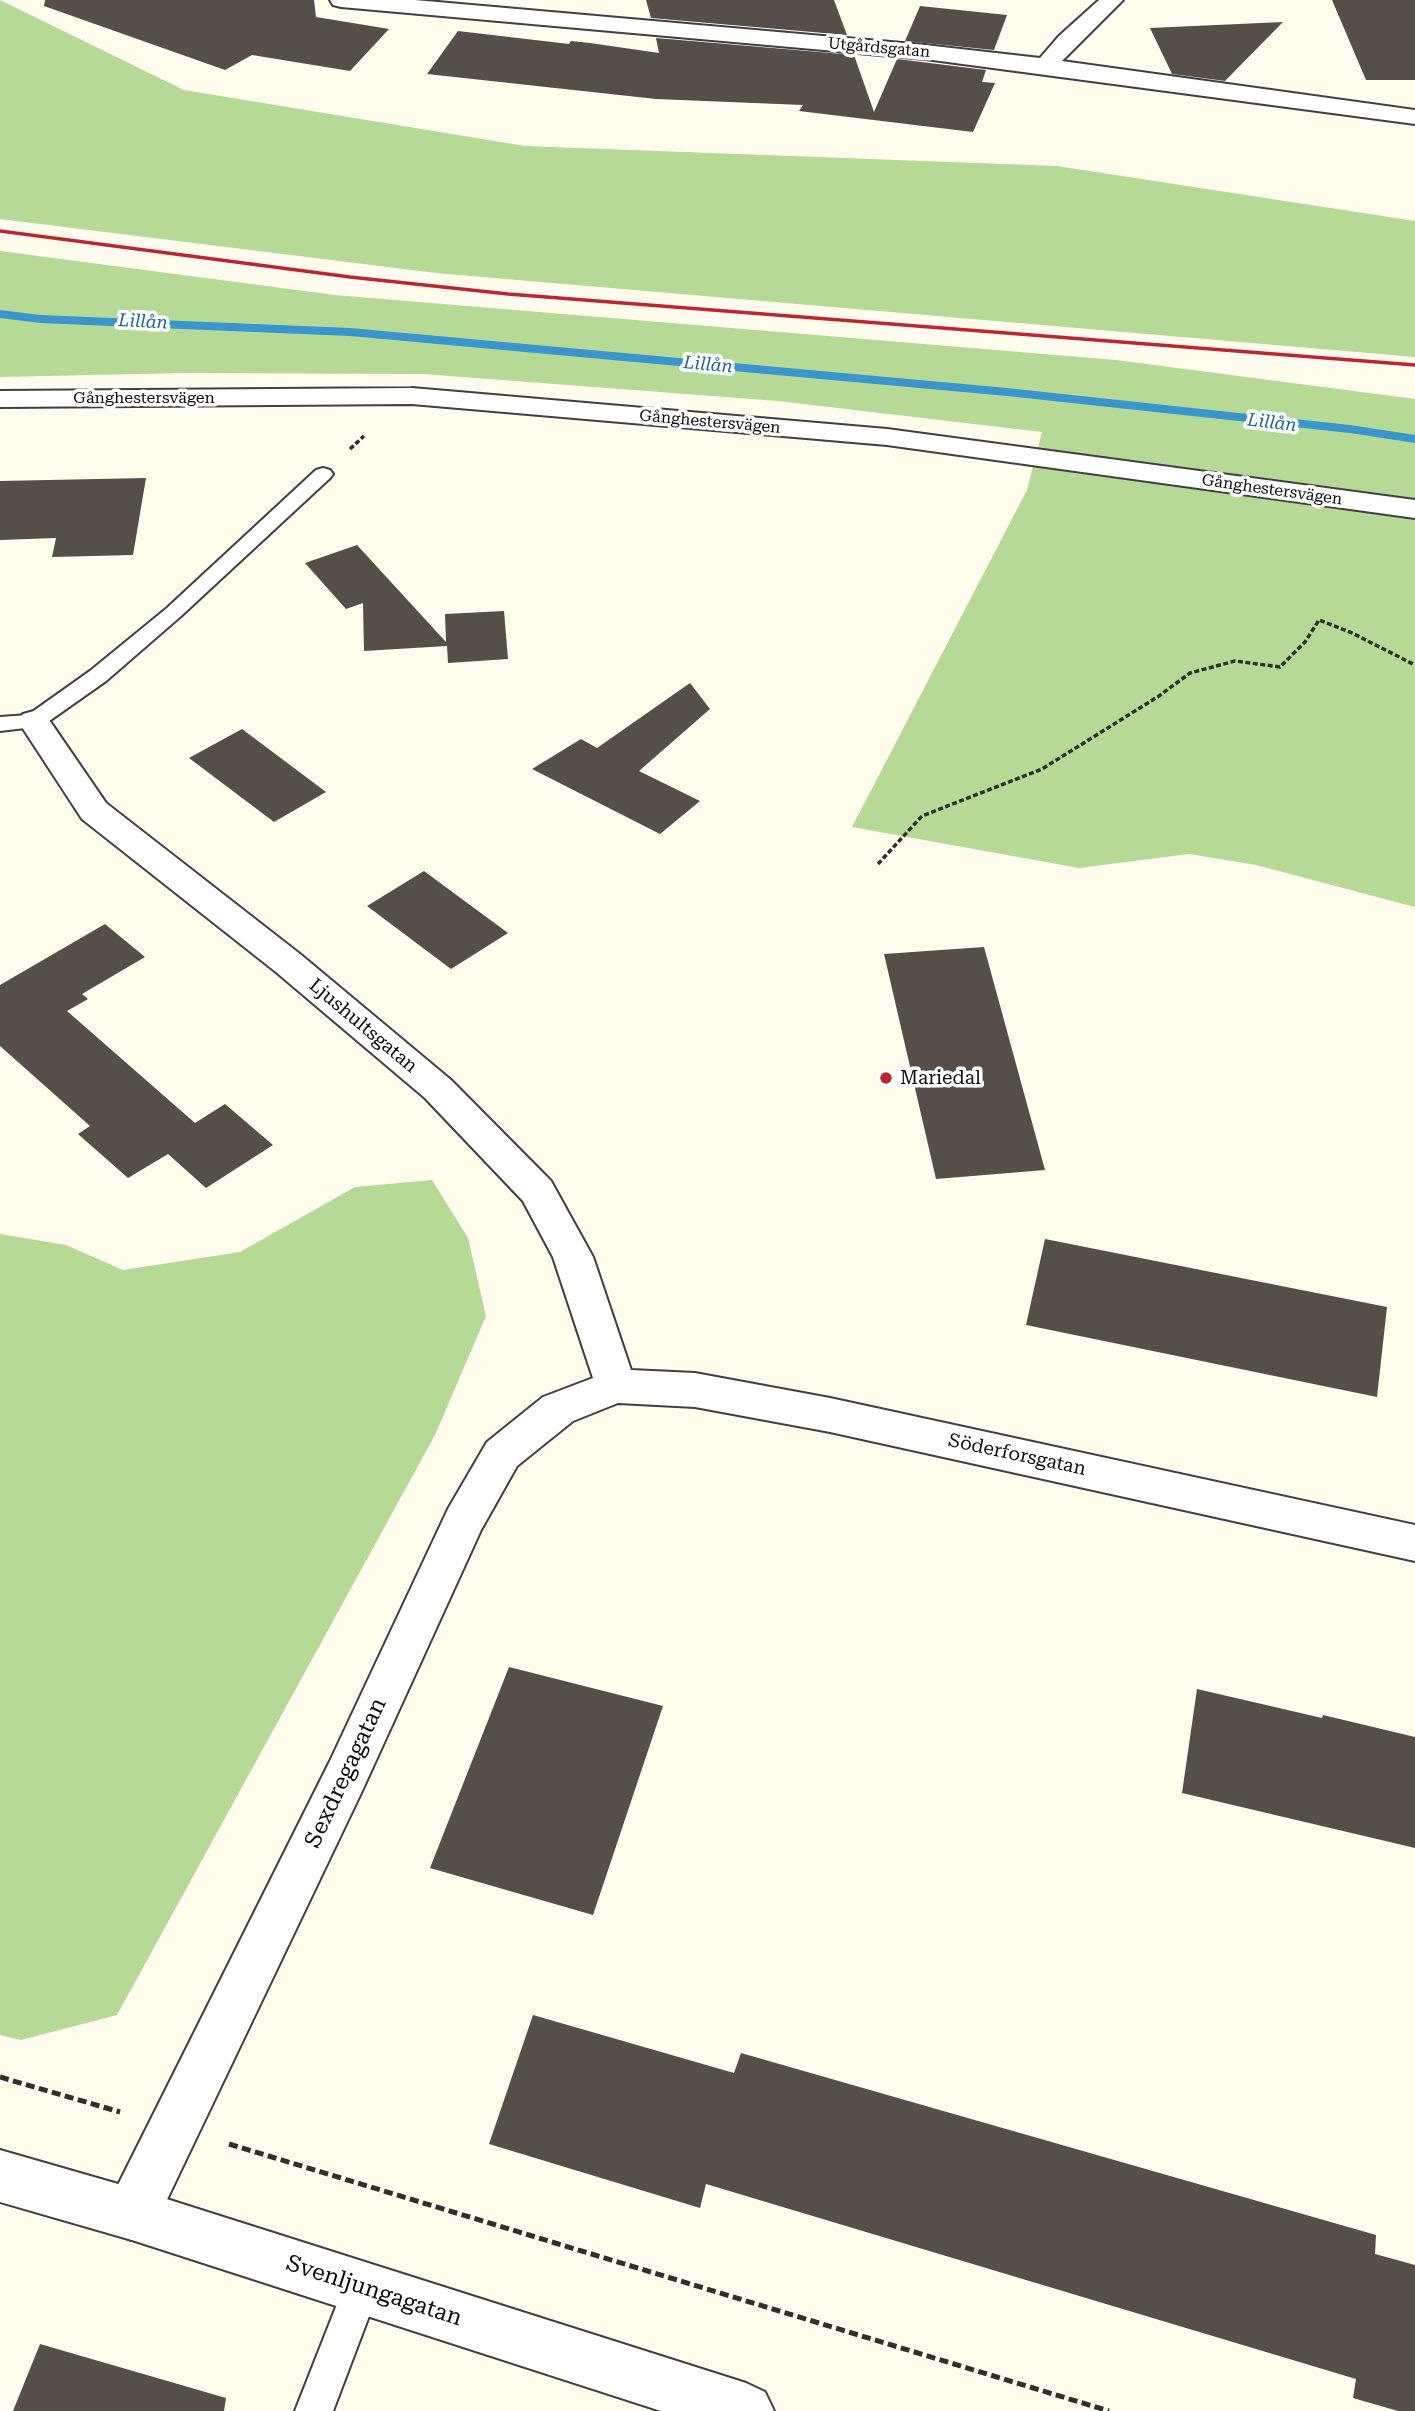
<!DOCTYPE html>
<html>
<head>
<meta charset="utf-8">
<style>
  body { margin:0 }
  canvas { display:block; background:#fffbed }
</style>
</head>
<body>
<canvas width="1415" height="2411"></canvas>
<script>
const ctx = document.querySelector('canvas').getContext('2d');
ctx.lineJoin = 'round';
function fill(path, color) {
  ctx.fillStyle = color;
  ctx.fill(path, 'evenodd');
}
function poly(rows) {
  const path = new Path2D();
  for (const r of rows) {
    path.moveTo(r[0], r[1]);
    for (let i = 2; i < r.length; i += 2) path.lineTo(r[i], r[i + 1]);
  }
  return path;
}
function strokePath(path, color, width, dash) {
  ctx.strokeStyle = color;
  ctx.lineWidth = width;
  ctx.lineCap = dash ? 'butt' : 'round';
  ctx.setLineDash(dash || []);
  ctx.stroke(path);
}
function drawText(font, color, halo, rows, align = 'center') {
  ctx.font = font + ' "Roboto Serif",serif';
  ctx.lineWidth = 7;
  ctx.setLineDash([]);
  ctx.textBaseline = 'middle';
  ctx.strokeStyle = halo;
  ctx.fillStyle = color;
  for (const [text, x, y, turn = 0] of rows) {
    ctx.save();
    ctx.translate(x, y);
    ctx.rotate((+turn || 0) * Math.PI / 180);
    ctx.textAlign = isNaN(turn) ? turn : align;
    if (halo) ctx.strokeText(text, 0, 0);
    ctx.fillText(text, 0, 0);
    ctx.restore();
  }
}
fill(poly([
  [0,0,184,90,525,146,1057,166,1415,221,1415,357,436,273,0,219],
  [0,251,335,295,1116,360,1415,399,1415,907,1256,865,1189,854,1079,868,852,827,1027,490,1042,432,778,401,423,374,184,373,0,377],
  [432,1180,468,1238,486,1316,435,1435,117,2015,21,2040,0,2035,0,1234,66,1245,123,1270,240,1252,355,1187]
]), '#b6d996');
fill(poly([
  [0,310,40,315,350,328,1007,388,1350,425,1415,435,1415,443,1350,433,1007,396,350,336,40,323,0,318,0,310]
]), '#3995cc');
fill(poly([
  [45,0,314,0,316,17,389,29,350,71,252,55,225,70,44,6],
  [646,0,834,0,847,35,651,18],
  [1332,0,1415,0,1415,80,1366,80],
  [920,6,1007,15,994,50,905,41],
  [1283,22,1225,81,1172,74,1150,28],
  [458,31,569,44,571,41,590,43,659,53,656,38,854,55,874,112,897,59,986,70,982,82,995,83,973,132,799,111,803,105,656,99,427,74],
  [146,478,133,555,52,557,56,538,0,540,0,481],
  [357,545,446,642,445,614,504,611,508,659,448,663,447,646,364,651,363,603,346,609,305,563],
  [690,683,710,709,639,771,700,801,660,834,532,769,581,739,597,748],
  [242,729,326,792,274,822,189,758],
  [424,871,508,933,451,969,367,906],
  [105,924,145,957,82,994,88,999,67,1011,195,1123,225,1104,273,1145,206,1188,168,1154,128,1178,78,1134,90,1126,0,1046,0,985],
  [984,947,1045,1170,936,1179,884,954],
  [1045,1239,1387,1307,1377,1397,1026,1325],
  [509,1667,663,1706,593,1915,430,1868],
  [1197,1689,1322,1718,1323,1715,1415,1737,1415,1848,1182,1793],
  [533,2015,734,2073,741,2053,1376,2235,1375,2254,1415,2265,1415,2411,1398,2411,1353,2398,1356,2379,706,2184,700,2208,489,2144],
  [40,2344,226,2398,224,2411,13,2411]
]), '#554e49');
const service = poly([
  [323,468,330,470,333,474,330,478,181,616,106,681,42,726,0,731,0,717,28,715,90,671,167,608,316,470,323,468],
  [362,2269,375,2274,380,2287,333,2411,295,2411,349,2274,362,2269]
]);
const minor = poly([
  [330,0,415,0,925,45,1040,58,1059,36,1099,0,1123,0,1062,61,1415,110,1415,124,925,59,341,7,333,5,330,0],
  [34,711,45,714,106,803,300,954,451,1080,551,1181,593,1257,631,1370,695,1373,830,1398,1415,1525,1415,1561,830,1432,695,1407,618,1403,573,1421,517,1466,481,1530,362,1791,151,2233,132,2240,113,2233,106,2214,113,2195,330,1761,448,1509,487,1442,543,1397,593,1378,553,1257,523,1201,425,1098,276,972,82,819,18,721,23,714,34,711]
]);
const tertiary = poly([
  [412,388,887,429,1415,500,1415,518,887,445,412,404,0,407,0,391,412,388],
  [0,2150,132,2188,746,2383,765,2392,774,2411,661,2411,132,2240,0,2202,0,2150]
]);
strokePath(service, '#404040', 4);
strokePath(minor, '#404040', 4);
strokePath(tertiary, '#404040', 4);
strokePath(poly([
  [350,449,364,436],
  [878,864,922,816,1042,769,1159,696,1190,673,1235,661,1280,667,1305,642,1319,620,1352,633,1415,665]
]), '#2f2f2f', 3.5, [5, 2.5]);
strokePath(poly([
  [0,2077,120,2112],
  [229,2144,1109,2411]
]), '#2f2f2f', 5, [9, 4.5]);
fill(service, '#fff');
fill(minor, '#fff');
fill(tertiary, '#fff');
strokePath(poly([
  [0,231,350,277,508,294,1415,365]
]), '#bc2630', 3.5);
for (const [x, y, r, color] of [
  [886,1078,7,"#bc2630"]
]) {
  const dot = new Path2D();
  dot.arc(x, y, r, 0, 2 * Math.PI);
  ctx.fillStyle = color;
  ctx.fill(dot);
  strokePath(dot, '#fff', 2.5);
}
drawText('16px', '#0d0d0d', '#fff', [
  ["Utgårdsgatan",879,48,5],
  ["Gånghestersvägen",144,398],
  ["Gånghestersvägen",710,422,5],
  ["Gånghestersvägen",1272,490,8]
]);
drawText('italic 18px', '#17669e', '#fff', [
  ["Lillån",143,322,3],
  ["Lillån",708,365,5],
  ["Lillån",1272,423,7]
]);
drawText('19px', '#0d0d0d', '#fff', [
  ["Ljushultsgatan",363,1026,40],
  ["Söderforsgatan",1017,1455,12]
]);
drawText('19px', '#0d0d0d', '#fff', [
  ["Mariedal",900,1078]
], 'left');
drawText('23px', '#0d0d0d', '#fff', [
  ["Sexdregagatan",346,1773,-65],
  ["Svenljungagatan",374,2291,18]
]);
</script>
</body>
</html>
